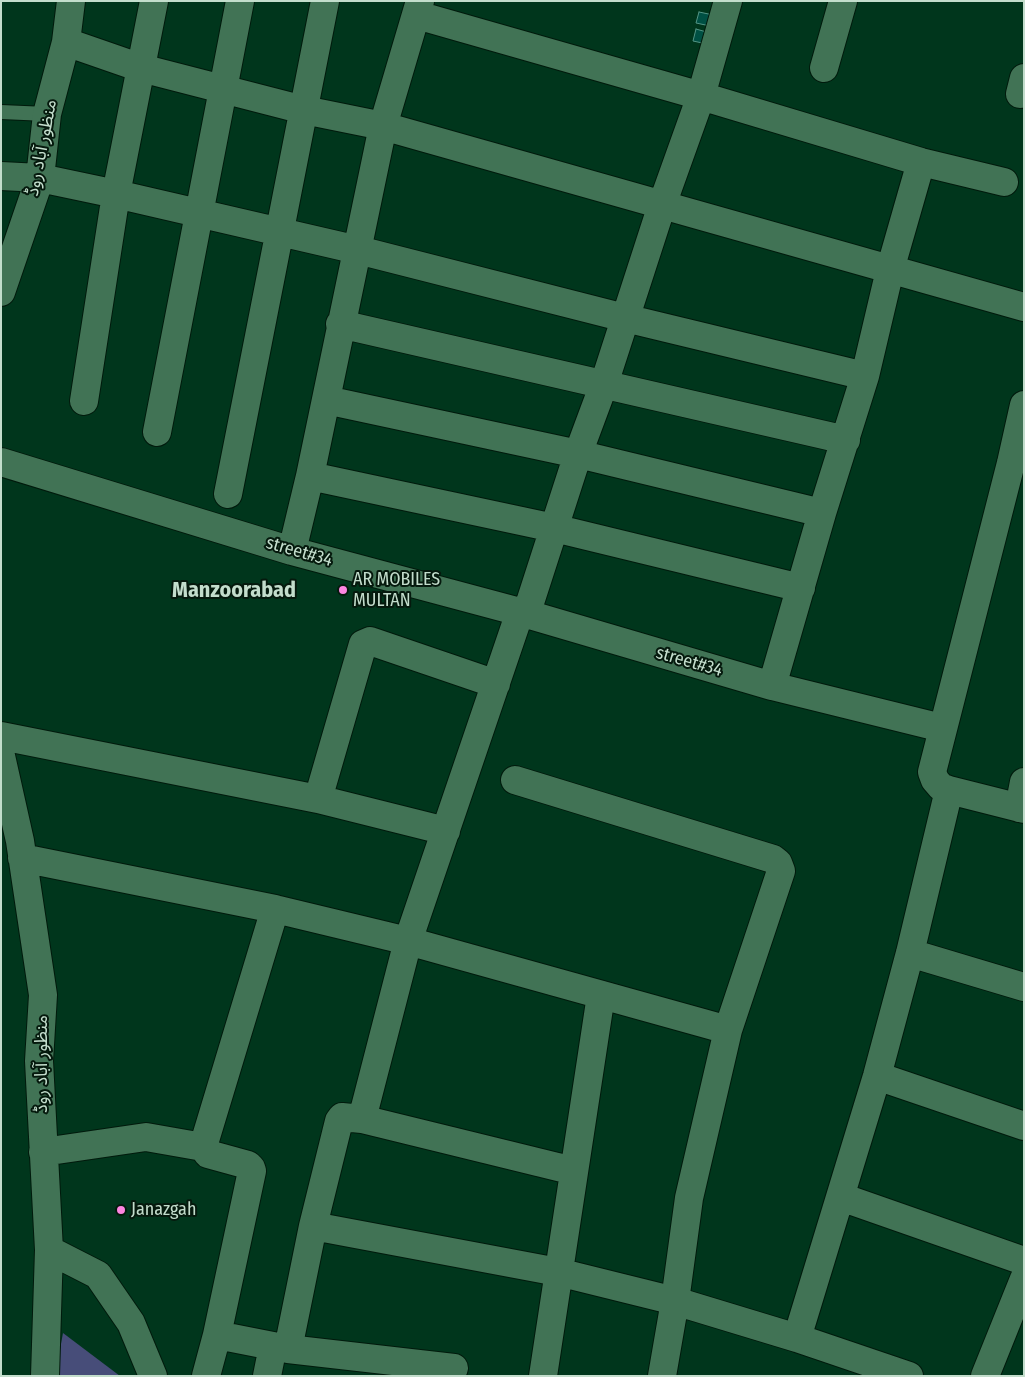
<!DOCTYPE html>
<html>
<head>
<meta charset="utf-8">
<style>
  body { margin:0 }
  #map { position:relative; width:1025px; height:1377px; overflow:hidden; background:#00361c; font-family:"Fira Sans Condensed",sans-serif }
  canvas { display:block }
  .frame { position:absolute; inset:0; border:2px solid #c3ddcc; pointer-events:none }
</style>
</head>
<body>
<div id="map">
<canvas width="1025" height="1377"></canvas>
<div class="frame"></div>
</div>
<script>
const ctx = document.querySelector('canvas').getContext('2d');
ctx.lineJoin = 'round';
function fill(path, color) {
  ctx.fillStyle = color;
  ctx.fill(path, 'evenodd');
}
function poly(rows) {
  const path = new Path2D();
  for (const r of rows) {
    path.moveTo(r[0], r[1]);
    for (let i = 2; i < r.length; i += 2) path.lineTo(r[i], r[i + 1]);
  }
  return path;
}
function strokePath(path, color, width, dash) {
  ctx.strokeStyle = color;
  ctx.lineWidth = width;
  ctx.lineCap = dash ? 'butt' : 'round';
  ctx.setLineDash(dash || []);
  ctx.stroke(path);
}
function drawText(font, color, halo, rows, align = 'center') {
  ctx.font = font + ' "Fira Sans Condensed","Noto Sans Arabic",sans-serif';
  ctx.lineWidth = 4;
  ctx.setLineDash([]);
  ctx.textBaseline = 'middle';
  ctx.strokeStyle = halo;
  ctx.fillStyle = color;
  for (const [text, x, y, turn = 0] of rows) {
    ctx.save();
    ctx.translate(x, y);
    ctx.rotate((+turn || 0) * Math.PI / 180);
    ctx.textAlign = isNaN(turn) ? turn : align;
    if (halo) ctx.strokeText(text, 0, 0);
    ctx.fillText(text, 0, 0);
    ctx.restore();
  }
}
fill(poly([
  [63,1333,120,1376,55,1376]
]), '#474d79');
const building = poly([
  [699,12,718,16,715,27,696,23,699,12],
  [696,29,717,35,707,44,693,41,696,29]
]);
fill(building, '#005043');
strokePath(building, '#539586', 1);
const lane = poly([
  [1,112,47,114]
]);
const street = poly([
  [417,15,701,96,921,162,1004,182],
  [66,42,141,68,304,110,383,126,1024,307],
  [824,68,843,1],
  [1020,94,1024,78],
  [1,176,40,178,116,194,358,250,625,318,865,376],
  [1,292,40,178,47,114,66,42,71,1],
  [340,324,846,440],
  [326,400,578,454,822,513],
  [84,401,116,194,154,1],
  [1024,405,1011,463,932,772,935,780,941,787,949,790,1024,809],
  [157,432,240,1],
  [1,462,292,551,520,612,772,686,942,728],
  [310,476,554,528,801,588],
  [228,494,325,1],
  [292,551,310,476,383,126,420,1],
  [520,612,408,941,728,1030],
  [526,615,578,454,604,384,662,205,701,96,728,1],
  [772,686,822,513,865,376,890,270,921,162],
  [1,736,318,799],
  [1,756,20,841,43,995,39,1061,49,1250,45,1376],
  [1019,808,1024,782],
  [446,831,318,799,363,644,370,641,496,684],
  [22,858,275,909],
  [910,953,1024,987],
  [877,1076,1024,1126],
  [203,1147,208,1154,248,1165,251,1168,252,1171,217,1335,206,1376],
  [43,1152,146,1137,203,1147,275,909,408,941,362,1119,574,1171],
  [841,1197,1024,1261],
  [313,1226,339,1121,342,1117,362,1119],
  [49,1250,98,1275,131,1323,153,1376],
  [217,1335,288,1349,454,1368],
  [797,1338,877,1076,910,953,949,790],
  [288,1349,313,1226,558,1272,675,1301,689,1198,728,1030,781,871,778,863,773,859,515,780],
  [267,1376,273,1346],
  [543,1376,601,995],
  [662,1376,675,1301,797,1338,909,1376],
  [985,1376,1024,1279]
]);
strokePath(lane, '#011a0c', 16);
strokePath(street, '#011a0c', 30);
strokePath(lane, '#417355', 14);
strokePath(street, '#417355', 28);
for (const [x, y, r, color] of [
  [343,590,5,"#fd86e1"],
  [121,1210,5,"#fd86e1"]
]) {
  const dot = new Path2D();
  dot.arc(x, y, r, 0, 2 * Math.PI);
  ctx.fillStyle = color;
  ctx.fill(dot);
  strokePath(dot, '#05190d', 2);
}
drawText('18px', '#c3ddcc', '#05190d', [
  ["منظور آباد روڈ",42,148,-79],
  ["street#34",299,552,16],
  ["street#34",689,662,16],
  ["منظور آباد روڈ",42,1064,-90]
]);
drawText('18px', '#c3ddcc', '#05190d', [
  ["AR MOBILES",353,580],
  ["MULTAN",353,601],
  ["Janazgah",131,1210]
], 'left');
drawText('bold 22px', '#c3ddcc', '#05190d', [
  ["Manzoorabad",234,591]
]);
</script>
</body>
</html>
